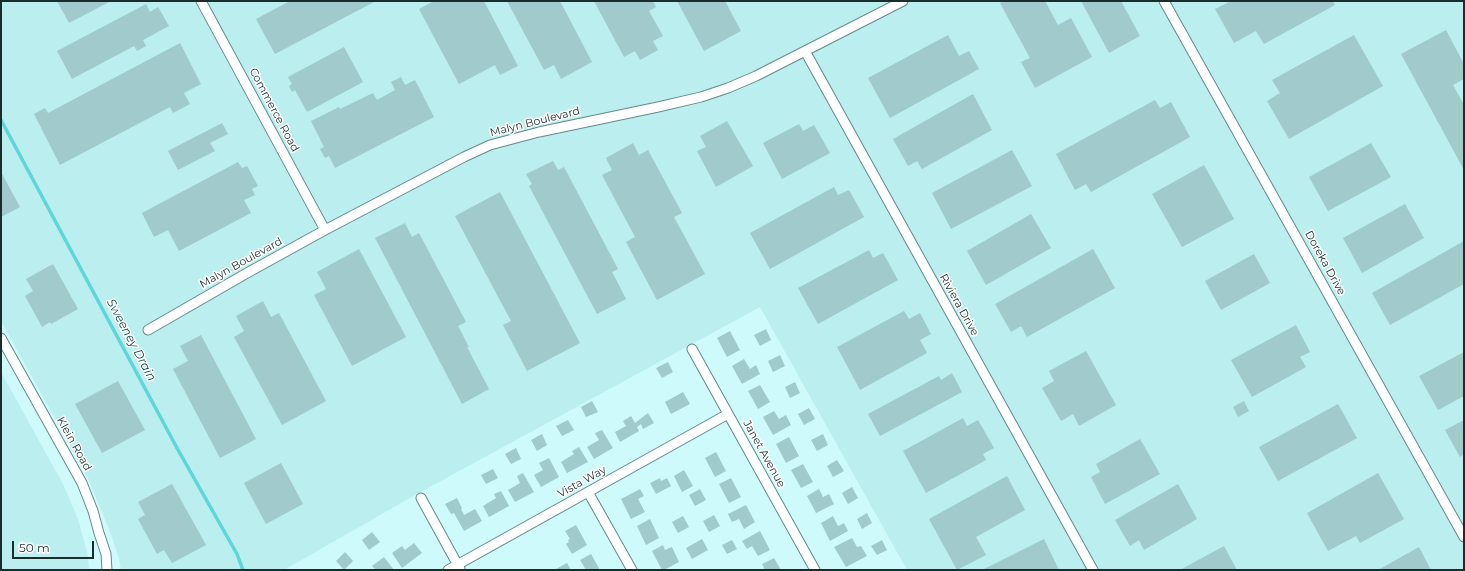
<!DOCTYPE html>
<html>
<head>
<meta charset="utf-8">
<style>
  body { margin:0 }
  #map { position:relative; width:1465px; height:571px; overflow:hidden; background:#cffafb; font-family:Montserrat,sans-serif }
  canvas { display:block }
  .frame { position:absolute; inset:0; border:2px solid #1b2c2c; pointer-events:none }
  .scale { position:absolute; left:12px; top:541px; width:82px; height:18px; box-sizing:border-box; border:2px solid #1b2c2c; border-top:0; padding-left:5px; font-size:12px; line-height:14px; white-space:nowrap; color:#1b2c2c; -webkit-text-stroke:3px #fff; paint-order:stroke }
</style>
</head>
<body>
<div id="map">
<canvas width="1465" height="571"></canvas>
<div class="frame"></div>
<div class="scale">50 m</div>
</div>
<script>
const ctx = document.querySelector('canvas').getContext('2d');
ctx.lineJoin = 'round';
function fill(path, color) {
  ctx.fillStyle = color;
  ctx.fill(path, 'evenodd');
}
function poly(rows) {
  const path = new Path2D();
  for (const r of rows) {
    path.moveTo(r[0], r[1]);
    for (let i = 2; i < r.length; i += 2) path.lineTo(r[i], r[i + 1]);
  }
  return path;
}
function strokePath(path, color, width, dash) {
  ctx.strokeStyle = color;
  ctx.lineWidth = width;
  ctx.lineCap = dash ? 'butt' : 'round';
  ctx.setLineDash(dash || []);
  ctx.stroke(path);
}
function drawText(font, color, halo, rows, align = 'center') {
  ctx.font = font + ' Montserrat,sans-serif';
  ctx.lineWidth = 3;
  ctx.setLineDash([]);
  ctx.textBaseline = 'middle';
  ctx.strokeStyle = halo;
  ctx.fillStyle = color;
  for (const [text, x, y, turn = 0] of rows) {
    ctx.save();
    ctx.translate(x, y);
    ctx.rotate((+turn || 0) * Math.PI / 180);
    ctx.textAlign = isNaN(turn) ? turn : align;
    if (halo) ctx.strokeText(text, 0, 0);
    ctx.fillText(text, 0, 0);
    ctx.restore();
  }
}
fill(poly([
  [1,1,1464,1,1464,570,907,570,760,307,417,494,284,570,121,570,119,559,112,537,88,478,1,321],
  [1,372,63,484,78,519,88,556,89,570,1,570]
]), '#baeeef');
strokePath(poly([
  [1,120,177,448,237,554,243,570]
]), '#5cd6d9', 3.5);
fill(poly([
  [57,1,111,1,69,23],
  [290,1,376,1,275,54,256,19],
  [434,1,484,1,518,66,500,75,495,65,459,84,419,9],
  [507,1,560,1,592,62,561,79,554,65,544,70],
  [594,1,653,1,656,7,649,11,663,36,653,41,658,50,640,60,635,51,624,57],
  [677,1,725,1,741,31,704,51],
  [1004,1,1045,1,1058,25,1071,18,1092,57,1035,88,1021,62,1030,58,1000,3],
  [1081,1,1121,1,1140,36,1109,53],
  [1231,1,1333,1,1335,5,1264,44,1256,31,1234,43,1215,9],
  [146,4,150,12,158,7,169,26,143,40,146,46,137,51,134,46,72,79,57,51],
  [1446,30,1464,64,1464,79,1453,85,1464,105,1464,170,1401,54],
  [948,35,959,56,969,51,979,69,890,118,868,78],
  [1354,35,1383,86,1289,139,1267,101,1280,93,1272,80],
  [180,43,201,84,184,93,190,104,173,113,170,107,60,165,34,114,45,108,48,113],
  [344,47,363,82,307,112,295,90,292,92,289,86,292,84,288,77],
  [401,77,405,85,415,80,434,117,335,168,329,156,325,158,320,149,324,147,311,121,339,107,340,109,373,93,377,100,395,90,391,82],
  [973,94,992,130,922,169,917,161,908,166,893,139],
  [1155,100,1160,108,1171,102,1190,137,1091,192,1086,184,1075,190,1056,154],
  [727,121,753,166,716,187,697,151,706,147,700,136],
  [222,123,228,134,210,143,215,151,178,170,168,151],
  [799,124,803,131,814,125,830,153,782,179,763,143],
  [633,143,639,155,648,150,682,213,674,217,705,274,657,300,626,242,635,237,602,175,612,170,606,158],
  [1371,143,1391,177,1328,211,1309,177],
  [1012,150,1032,186,951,229,932,193],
  [553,161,558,170,564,167,618,269,612,272,626,299,597,314,529,186,532,184,526,174],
  [238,162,242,168,247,166,258,186,252,189,255,195,244,200,251,213,179,251,168,230,154,237,142,213],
  [1204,165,1234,219,1182,247,1152,194],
  [1,172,20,207,1,217],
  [834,187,838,195,849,190,864,217,770,269,750,233],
  [500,192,580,343,527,371,503,325,511,321,455,216],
  [1405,204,1424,238,1362,273,1343,238],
  [1031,214,1051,248,986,285,967,251],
  [405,223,412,237,419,233,466,322,458,326,469,347,467,347,489,389,462,404,375,238],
  [1464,241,1464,284,1390,325,1372,293],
  [359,249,406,337,352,366,314,295,326,289,317,272],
  [1093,249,1115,288,1027,337,1021,326,1011,332,995,304],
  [869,250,873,258,883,253,898,280,818,324,798,288],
  [1254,254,1270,283,1221,310,1205,281],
  [53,264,78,309,51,324,50,322,42,327,25,296,33,291,26,279],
  [263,301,271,317,279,313,326,401,282,425,234,337,244,331,236,316],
  [904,311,909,319,920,313,931,334,920,340,927,353,860,390,837,347],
  [1296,325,1310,352,1300,357,1306,367,1252,397,1231,360],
  [766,329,771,340,760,346,754,335],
  [730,331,740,350,727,357,717,338],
  [201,335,256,439,220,458,173,369,188,361,180,346],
  [1086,351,1116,405,1079,426,1073,414,1061,421,1042,388,1054,381,1049,371],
  [1464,352,1464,396,1438,410,1419,376],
  [780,355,785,366,773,372,768,361],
  [744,359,750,369,756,365,760,374,742,384,732,366],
  [668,362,673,372,662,378,656,368],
  [952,373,962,392,880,436,868,414,939,376,941,380],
  [118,381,145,430,102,453,75,404],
  [795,382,800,393,790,398,785,387],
  [760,385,770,402,758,409,748,391],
  [683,392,690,404,671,414,665,402],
  [592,401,598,412,586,417,581,407],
  [1244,401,1249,411,1238,417,1233,407],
  [1338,404,1357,438,1278,481,1259,447],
  [809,408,815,419,804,425,798,414],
  [774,411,779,419,786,415,791,425,773,435,763,417],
  [648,413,654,423,643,429,641,424,637,427,639,431,620,442,615,432,626,426,623,421,631,416,635,423],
  [963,418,967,426,978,420,994,448,983,454,986,460,926,493,903,451],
  [568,420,574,430,562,436,556,426],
  [1464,420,1464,454,1460,457,1445,430],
  [602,430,613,448,594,459,587,447,599,440,595,433],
  [542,434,547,445,537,451,531,440],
  [823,434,828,445,817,451,811,440],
  [789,437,799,456,786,463,776,444],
  [1140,439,1160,474,1105,504,1091,477,1100,472,1096,464],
  [579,447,588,462,567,473,561,462,574,454,572,451],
  [516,448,521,459,511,464,505,454],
  [716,452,726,471,715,477,705,458],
  [549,458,559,477,541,487,534,475,543,470,539,463],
  [837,460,844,471,833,477,827,466],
  [281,463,303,504,266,524,244,483],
  [803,464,813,482,801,488,791,470],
  [493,469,498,478,486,484,481,475],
  [684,470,693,486,682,492,674,476],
  [523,473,534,492,515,502,508,490,520,483,517,476],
  [1378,473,1404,519,1360,543,1356,536,1328,551,1307,513],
  [1007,476,1025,510,976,537,986,555,957,570,929,519],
  [660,478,661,481,667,478,671,486,656,494,650,483],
  [731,478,741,497,729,503,719,484],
  [172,484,206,545,172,563,164,550,157,554,138,519,145,515,138,502],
  [1178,484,1197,519,1144,550,1139,540,1130,546,1115,520],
  [852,487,858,498,848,504,842,493],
  [640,489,644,496,638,499,645,512,631,519,621,499],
  [700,489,706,500,695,506,689,495],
  [819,489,823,497,829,494,834,504,816,513,807,496],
  [501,491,509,506,489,517,483,506,496,498,494,494],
  [457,498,462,508,461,509,464,515,475,509,482,521,464,531,454,513,451,514,445,504],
  [746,505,755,522,744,529,739,519,732,522,728,514],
  [867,513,872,523,862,529,857,519],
  [714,515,720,526,709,532,703,521],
  [683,516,689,527,678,533,672,522],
  [833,516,838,526,844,523,848,531,830,541,821,523],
  [650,519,659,538,646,545,637,526],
  [576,525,587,545,572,554,566,544,569,542,568,540,570,539,565,531],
  [760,531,770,550,758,556,752,546,747,549,742,541],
  [372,532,380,542,369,550,362,540],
  [852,538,857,547,861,546,867,556,846,567,834,547],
  [702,539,708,550,692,559,686,548],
  [1044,539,1059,570,982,570],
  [732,540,737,549,727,554,722,545],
  [882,540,887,550,877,555,871,546],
  [414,543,422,553,402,568,392,553,402,546,405,550],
  [663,545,665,550,672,547,679,562,664,570,662,570,652,551],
  [1224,546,1237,570,1180,570],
  [1419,547,1431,570,1378,570],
  [345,552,353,561,344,570,336,561],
  [591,554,600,570,586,570,580,560],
  [384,557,394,570,376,570,372,566],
  [774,558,781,570,765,570,762,564],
  [567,563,571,570,556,570,556,569]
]), '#a0cacb');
const street = poly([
  [201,1,325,230],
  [1164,1,1464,537],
  [805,51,1093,570],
  [148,330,247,273,325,230,464,157,490,145,539,132,658,107,701,97,728,88,756,76,903,1],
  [1,338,82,483,93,511,99,533,106,554,107,570],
  [692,349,815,570],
  [588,492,632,570],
  [421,498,460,569],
  [448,570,728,414]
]);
strokePath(street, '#628a8b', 11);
strokePath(street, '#fff', 9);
drawText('11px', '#1b2c2c', '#fff', [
  ["Commerce Road",274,110,62],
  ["Malyn Boulevard",535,122,-14],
  ["Malyn Boulevard",241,263,-29],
  ["Doreka Drive",1325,263,61],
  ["Riviera Drive",959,305,61],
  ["Klein Road",74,444,61],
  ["Janet Avenue",764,454,61],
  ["Vista Way",582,482,-29]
]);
drawText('italic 12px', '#084244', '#fff', [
  ["Sweeney Drain",131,340,62]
]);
</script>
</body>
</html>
